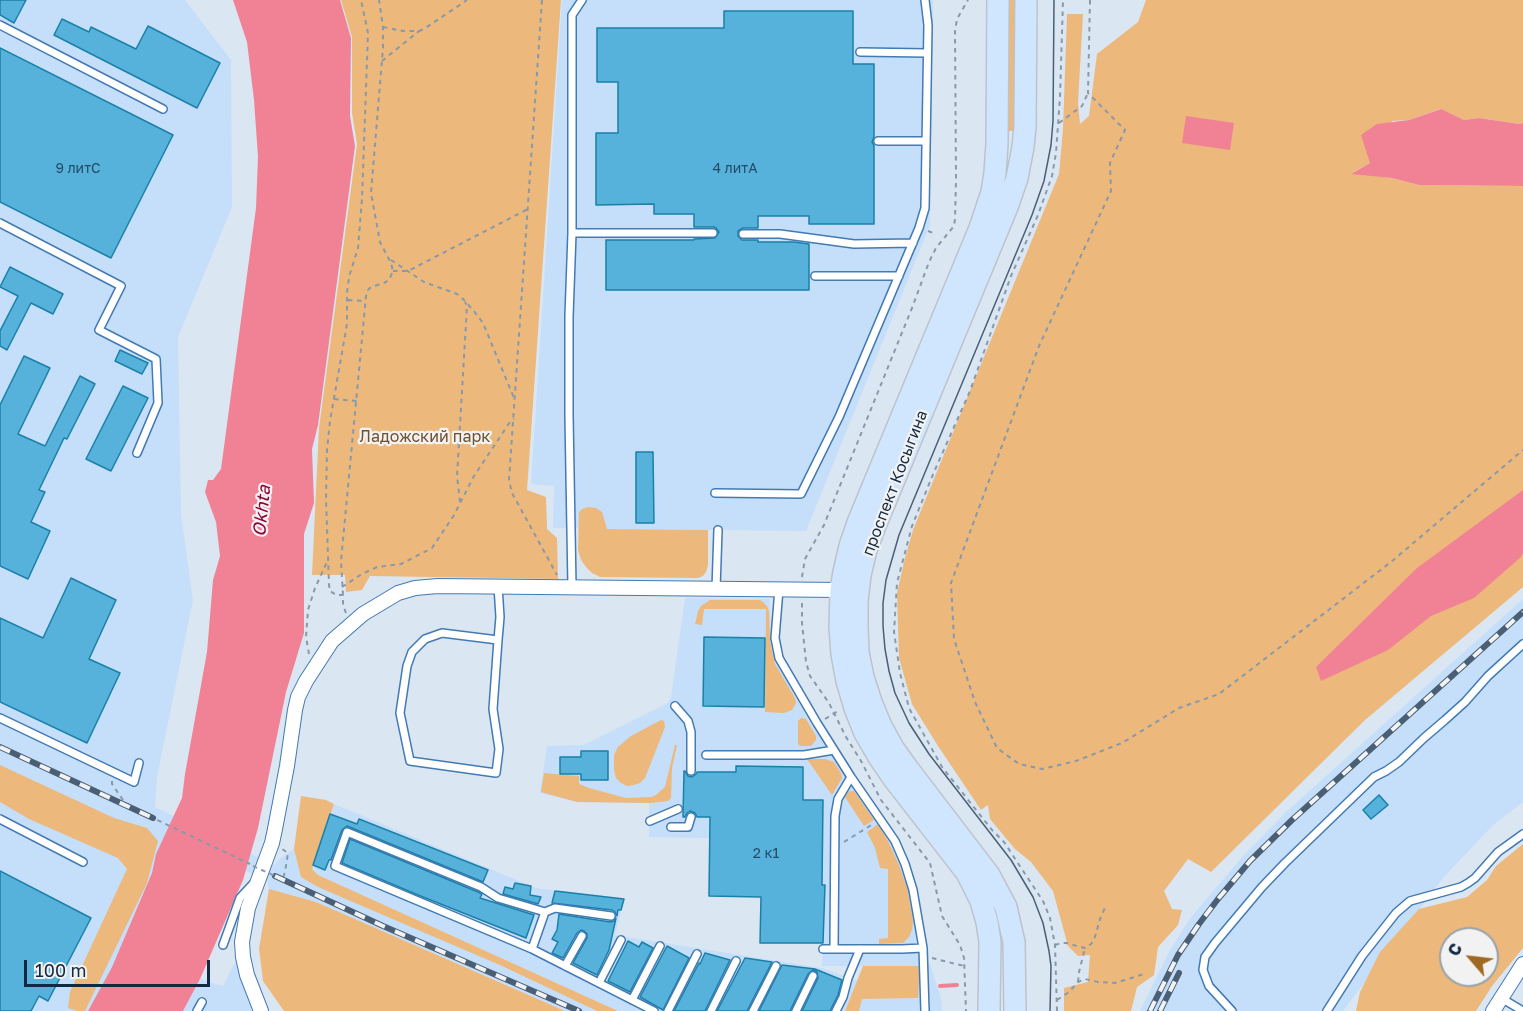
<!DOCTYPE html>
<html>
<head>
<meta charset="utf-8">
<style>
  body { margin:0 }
  #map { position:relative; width:1523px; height:1011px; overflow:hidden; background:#dbe6f3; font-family:"Golos Text",sans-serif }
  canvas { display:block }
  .north { position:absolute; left:1439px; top:927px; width:60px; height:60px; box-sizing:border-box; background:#f2f2f2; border:2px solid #98a2ab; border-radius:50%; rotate:298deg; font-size:16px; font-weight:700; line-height:24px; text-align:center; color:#122a41 }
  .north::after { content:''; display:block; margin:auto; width:21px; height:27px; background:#9e6a21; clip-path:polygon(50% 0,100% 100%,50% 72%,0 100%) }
  .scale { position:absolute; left:24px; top:960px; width:186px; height:27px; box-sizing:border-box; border:3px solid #122a41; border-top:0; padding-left:8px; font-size:18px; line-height:21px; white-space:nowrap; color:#122a41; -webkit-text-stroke:4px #f2f2f2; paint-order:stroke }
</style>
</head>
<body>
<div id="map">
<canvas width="1523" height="1011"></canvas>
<div class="north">С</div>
<div class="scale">100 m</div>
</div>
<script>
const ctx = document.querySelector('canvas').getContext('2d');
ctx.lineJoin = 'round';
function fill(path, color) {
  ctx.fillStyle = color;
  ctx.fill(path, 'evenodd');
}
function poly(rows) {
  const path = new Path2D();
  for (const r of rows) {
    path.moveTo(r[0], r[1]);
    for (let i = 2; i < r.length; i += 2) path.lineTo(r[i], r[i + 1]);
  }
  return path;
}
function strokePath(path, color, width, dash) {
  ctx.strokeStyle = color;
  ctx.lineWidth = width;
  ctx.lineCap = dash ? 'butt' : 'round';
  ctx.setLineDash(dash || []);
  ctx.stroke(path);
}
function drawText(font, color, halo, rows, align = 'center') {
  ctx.font = font + ' "Golos Text",sans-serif';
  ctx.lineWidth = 4.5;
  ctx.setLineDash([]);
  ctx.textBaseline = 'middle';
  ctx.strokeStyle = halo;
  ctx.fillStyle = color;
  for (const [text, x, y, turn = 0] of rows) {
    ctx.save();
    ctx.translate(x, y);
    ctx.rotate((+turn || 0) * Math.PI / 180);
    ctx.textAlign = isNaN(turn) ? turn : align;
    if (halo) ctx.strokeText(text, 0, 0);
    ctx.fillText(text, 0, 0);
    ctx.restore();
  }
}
fill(poly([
  [0,0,185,0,231,60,232,207,178,337,181,514,193,600,157,777,155,807,274,865,283,856,294,849,301,877,502,966,597,1011,565,1011,316,902,269,889,267,880,168,838,156,854,152,873,112,967,88,1011,0,1011],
  [562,0,933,0,930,225,806,531,553,528,554,486,531,484],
  [685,598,770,599,771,637,777,663,811,724,892,842,902,864,910,891,919,965,930,964,941,998,942,1011,859,1011,861,999,918,998,919,966,822,966,823,943,760,943,760,897,708,896,709,838,649,837,649,803,577,802,540,793,547,746,584,745,668,703,671,697],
  [1523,599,1523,802,1493,825,1443,878,1343,1011,1140,1011,1170,950,1192,916,1243,856,1286,812],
  [334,804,536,888,624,899,615,935,822,968,857,981,845,1011,618,1011,318,875,312,869],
  [238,963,252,1011,183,1011,200,979,223,986,234,964]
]), '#c5def9');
fill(poly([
  [341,0,561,0,527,490,546,497,547,529,557,538,558,579,370,576,362,590,346,592,345,575,312,575,319,428,357,144,352,113,352,37],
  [1009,0,1016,0,1015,131,1008,131],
  [1146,0,1523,0,1523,123,1519,124,1479,118,1464,120,1440,109,1409,120,1392,121,1370,163,1352,173,1392,178,1419,185,1523,186,1523,587,1365,720,1211,872,1188,859,1164,891,1172,909,1182,910,1178,925,1158,947,1154,975,1137,987,1131,1011,1064,1011,1064,988,1088,982,1090,955,1078,956,1068,946,1053,891,1031,862,1015,849,990,819,988,805,981,810,938,746,912,704,899,658,897,593,905,558,913,530,1059,174,1063,129,1067,14,1083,14,1078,103,1080,124,1089,116,1097,54,1138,22],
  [588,507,596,508,602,512,607,529,708,530,708,565,706,572,703,576,698,578,600,577,592,573,586,567,581,560,578,550,579,512,582,509],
  [710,600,759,600,762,601,767,606,769,612,770,642,775,664,795,698,796,703,792,710,784,713,765,712,766,609,704,609,702,625,695,624,698,611,701,606],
  [801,718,806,719,816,736,816,740,811,746,800,746,798,744,798,721],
  [661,720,664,721,665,727,645,778,640,783,634,785,627,786,621,783,616,778,614,770,614,755,618,747,631,736],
  [675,745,677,745,672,768,671,798,668,801,650,803,577,802,541,792,544,773,579,776,579,784,589,788,626,798,651,797,656,795,665,787],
  [807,759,825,759,834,762,841,773,842,778,832,795],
  [0,765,114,818,147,828,158,841,147,883,85,1011,77,1011,68,1008,70,992,127,869,118,858,29,819,0,802],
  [850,791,854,791,874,820,864,826,845,797,848,792],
  [301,796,326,800,334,804,312,869,318,875,618,1011,597,1011,502,966,318,887,301,877,294,849],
  [878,824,889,843,899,865,908,891,913,922,912,930,909,937,903,943,879,944,879,939,888,938,888,869,880,868,875,848,867,832],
  [1523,844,1523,948,1492,986,1476,1011,1356,1011,1360,992,1380,952,1419,909,1467,897,1487,880,1496,866],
  [1451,939,1487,939,1487,975,1451,975],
  [269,889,316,902,565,1011,284,1011,263,981,259,949],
  [863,966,920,966,918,998,862,999,859,1011,845,1011]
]), '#ecb87b');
fill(poly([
  [233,0,340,0,351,38,350,116,355,146,318,425,312,449,314,503,304,534,304,633,286,692,258,828,243,880,200,979,183,1011,88,1011,112,967,152,873,156,854,182,798,185,774,207,652,213,580,220,556,216,522,205,492,208,480,213,480,221,469,256,208,258,157,254,100,247,42],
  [1441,109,1464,120,1479,118,1519,124,1523,123,1523,186,1419,185,1392,178,1351,174,1370,163,1361,135,1377,124,1409,120],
  [1186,116,1234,123,1230,150,1182,143],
  [1523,490,1523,553,1521,557,1474,598,1431,616,1388,650,1321,681,1316,667,1417,568]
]), '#f18295');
strokePath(poly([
  [940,986,957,985]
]), '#f18295', 4);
const building = poly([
  [0,0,26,0,14,23,0,15,0,0],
  [724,11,853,11,853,64,874,64,874,137,872,142,874,145,874,224,809,224,809,216,758,216,758,228,743,228,738,231,738,236,742,240,758,240,758,242,794,242,809,244,809,290,606,290,606,240,694,240,694,239,715,238,719,232,716,228,714,227,694,227,694,214,654,214,654,204,596,205,596,133,618,133,618,82,597,82,597,28,724,28,724,11],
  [62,19,89,32,91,27,136,49,148,26,220,63,197,108,54,35,62,19],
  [0,48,173,135,111,258,0,202,0,48],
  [10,267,63,294,53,314,31,303,7,350,0,346,0,331,18,296,0,287,10,267],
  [120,350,148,363,142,374,115,361,120,350],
  [24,356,50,368,18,434,45,446,80,376,95,384,67,439,64,438,39,490,45,492,31,522,50,531,28,579,0,566,0,405,24,356],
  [123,386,148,398,111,471,86,459,123,386],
  [636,452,653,452,654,523,636,523,636,452],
  [71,578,116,600,89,659,120,673,87,743,0,702,0,618,43,638,71,578],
  [704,637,765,638,764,707,703,706,704,637],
  [581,751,608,751,608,780,581,780,581,774,560,774,560,757,581,757,581,751],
  [736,766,803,767,803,800,823,800,822,885,825,885,823,943,760,943,761,897,709,896,710,817,697,817,695,813,690,811,687,813,685,817,683,817,684,771,685,771,688,776,692,777,696,774,697,772,736,772,736,766],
  [1379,795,1388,805,1371,819,1363,810,1379,795],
  [330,814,357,824,359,819,488,870,483,882,347,826,342,830,331,860,329,860,325,870,313,865,330,814],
  [350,839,478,892,482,894,480,898,534,915,526,938,418,895,342,863,350,839],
  [0,871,91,918,48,1001,39,996,31,1011,0,1011,0,871],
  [515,883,531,886,530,895,541,897,538,904,503,894,505,887,513,889,515,883],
  [555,891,624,899,621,910,618,910,617,916,615,912,612,910,552,903,555,891],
  [559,914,610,922,614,921,616,918,609,950,597,975,573,963,587,938,587,934,584,931,581,930,577,933,563,958,552,953,558,942,552,939,557,930,559,914],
  [628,941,639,947,642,942,653,948,630,992,608,981,628,941],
  [667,946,689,958,663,1010,640,997,667,946],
  [705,953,730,960,705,1011,674,1011,699,963,700,964,705,953],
  [745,958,772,962,747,1011,717,1011,745,958],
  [782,965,815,969,842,980,838,995,830,1011,802,1011,818,978,817,972,813,970,808,974,790,1011,759,1011,782,965]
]);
fill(building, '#56b2db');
strokePath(building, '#1a80a8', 1.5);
const service = poly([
  [0,25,163,109],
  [860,52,927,53],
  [878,141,925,141],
  [0,223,121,286,99,330,156,359,158,403,137,453],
  [572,233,713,233],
  [743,234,780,234,854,244,913,243],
  [815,276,899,276],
  [715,493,801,494,839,417,919,228,925,208,928,25,925,0],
  [498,586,500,617,498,640,442,633,425,639,412,652,407,666,400,713,410,761,496,773,499,749,493,709,498,640],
  [572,587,569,416,569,316,572,233,572,15,582,0],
  [716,589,718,530],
  [779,589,775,638,779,658,817,723,851,777,895,841,905,864,913,890,923,948,902,949,823,949],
  [675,706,688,721,691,732,691,771],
  [0,718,134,782,139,763],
  [706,755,804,755,834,750],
  [0,819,83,862],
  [650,821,678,809],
  [671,827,688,827,691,817],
  [611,916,555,908,545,912,498,898,481,887,347,832,335,866,532,949,654,1011],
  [223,945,240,898,253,884],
  [923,948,925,1011],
  [532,949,545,912],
  [834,949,835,816,838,799,851,777],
  [565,966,582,936],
  [599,983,621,940],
  [1501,998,1523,1011],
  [632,1000,660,946],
  [197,1011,202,1002],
  [668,1011,697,954],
  [711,1011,736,961],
  [753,1011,776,966],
  [796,1011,813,976],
  [836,1011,843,997,848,978,860,949],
  [1232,1011,1209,986,1203,970,1205,957,1215,943,1262,887,1285,863,1374,777,1386,771,1399,762,1424,738,1445,720,1465,702,1488,676,1523,644],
  [1327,1011,1362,956,1396,913,1410,901,1461,887,1468,883,1475,878,1498,852,1523,834]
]);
const minor = poly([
  [261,1011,247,975,243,957,242,942,248,908,272,843,275,829,287,766,295,710,298,697,306,681,332,641,363,614,398,593,415,588,438,586,841,590],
  [1493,1011,1523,964]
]);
const primary = poly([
  [989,1011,990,942,987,922,981,901,967,873,894,779,879,757,865,733,855,708,847,681,842,654,840,627,841,590,844,572,850,546,859,520,980,228,992,192,995,173,997,144,998,0],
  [1015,1011,1014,942,1006,907,989,875,908,769,893,748,881,726,871,702,863,677,858,652,857,627,857,601,860,575,866,550,875,526,1007,207,1017,178,1023,147,1025,127,1026,0]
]);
strokePath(service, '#427ab3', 10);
strokePath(minor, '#427ab3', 16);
strokePath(primary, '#bdc3ca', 24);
strokePath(poly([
  [542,0,509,480,512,493,557,575],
  [1090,0,1088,93,1125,130,1110,163,1111,191,1039,346,951,583,954,639,975,702,997,748,1019,764,1042,769,1076,761,1122,743,1179,708,1219,694,1391,562,1523,450],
  [383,27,403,31,419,31,424,29,467,0],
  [382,61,419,31],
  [1059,123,1082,106,1088,93],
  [928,231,936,234],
  [391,260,424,282,457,294,463,299,473,310,483,323,514,398],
  [393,271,408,271,528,209],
  [348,300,366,301],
  [334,399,357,401],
  [460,502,457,476,467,306,465,302],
  [802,577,805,559,824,525,912,308,929,262,936,248,954,226,955,219,956,180,955,31,957,19,968,0],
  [342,587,362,574,377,567,401,564,432,548,454,515,474,476,510,422,514,419],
  [343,595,341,561,366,296,368,290,371,287,384,283,389,280,393,271,391,263,380,242,371,193,383,48,383,27,379,0],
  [802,603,802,623,806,662,810,676,829,703,846,737,861,761,881,800,930,863,942,916,960,945,964,958,966,1011],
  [346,613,343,605,343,595,336,595,330,591,329,585,326,499,327,450,330,421,347,324,347,293,349,277,358,248,362,199,368,33,361,0],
  [309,654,306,637,308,610,315,588,327,562],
  [825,719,838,711],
  [112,781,112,784,125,803,151,815,153,818,250,864],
  [844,842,873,824],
  [275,876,283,878,285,872,288,853,282,849],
  [1055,945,1061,943,1066,943,1085,948,1091,944,1094,940,1101,916,1106,906],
  [932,958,964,966],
  [1078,982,1079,972,1085,948],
  [1057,1000,1069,992,1078,982,1085,979,1098,982,1115,983,1144,974],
  [1057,1011,1055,945,1050,918,1043,901,1004,842,992,830,942,767,909,708,900,673,894,632,897,583,912,526,934,472,970,391,1011,276,1038,215,1052,176,1056,153,1060,97,1063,0]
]), '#89a', 2, [4.5, 4.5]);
strokePath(service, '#fff', 7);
strokePath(minor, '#fff', 14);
strokePath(primary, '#cfe6fe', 21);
strokePath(poly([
  [1050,1011,1051,966,1049,951,1043,923,1033,897,1011,860,929,754,909,723,895,693,889,671,885,649,883,626,883,603,886,580,899,535,1032,215,1044,181,1051,145,1053,121,1054,0]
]), '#4b5f74', 1.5);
const rail = poly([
  [0,747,153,818],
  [275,876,383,926,579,1011],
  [1150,1011,1178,955,1199,924,1218,899,1250,861,1292,820,1523,612],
  [1160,1011,1179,973]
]);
strokePath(rail, '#4b5f74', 6);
strokePath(rail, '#f2f2f2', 4, [11]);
strokePath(poly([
  [253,866,275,876]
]), '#89a', 2, [4.5, 4.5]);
drawText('14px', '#234c68', null, [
  ["9 литС",78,169],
  ["4 литА",735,169],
  ["2 к1",766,854]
]);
drawText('16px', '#6e502b', '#f2f2f2', [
  ["Ладожский парк",425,437]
]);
drawText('16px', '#122a41', '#f2f2f2', [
  ["проспект Косыгина",895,483,-69]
]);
drawText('italic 18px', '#900037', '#f2f2f2', [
  ["Okhta",262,511,-84]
]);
</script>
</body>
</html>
